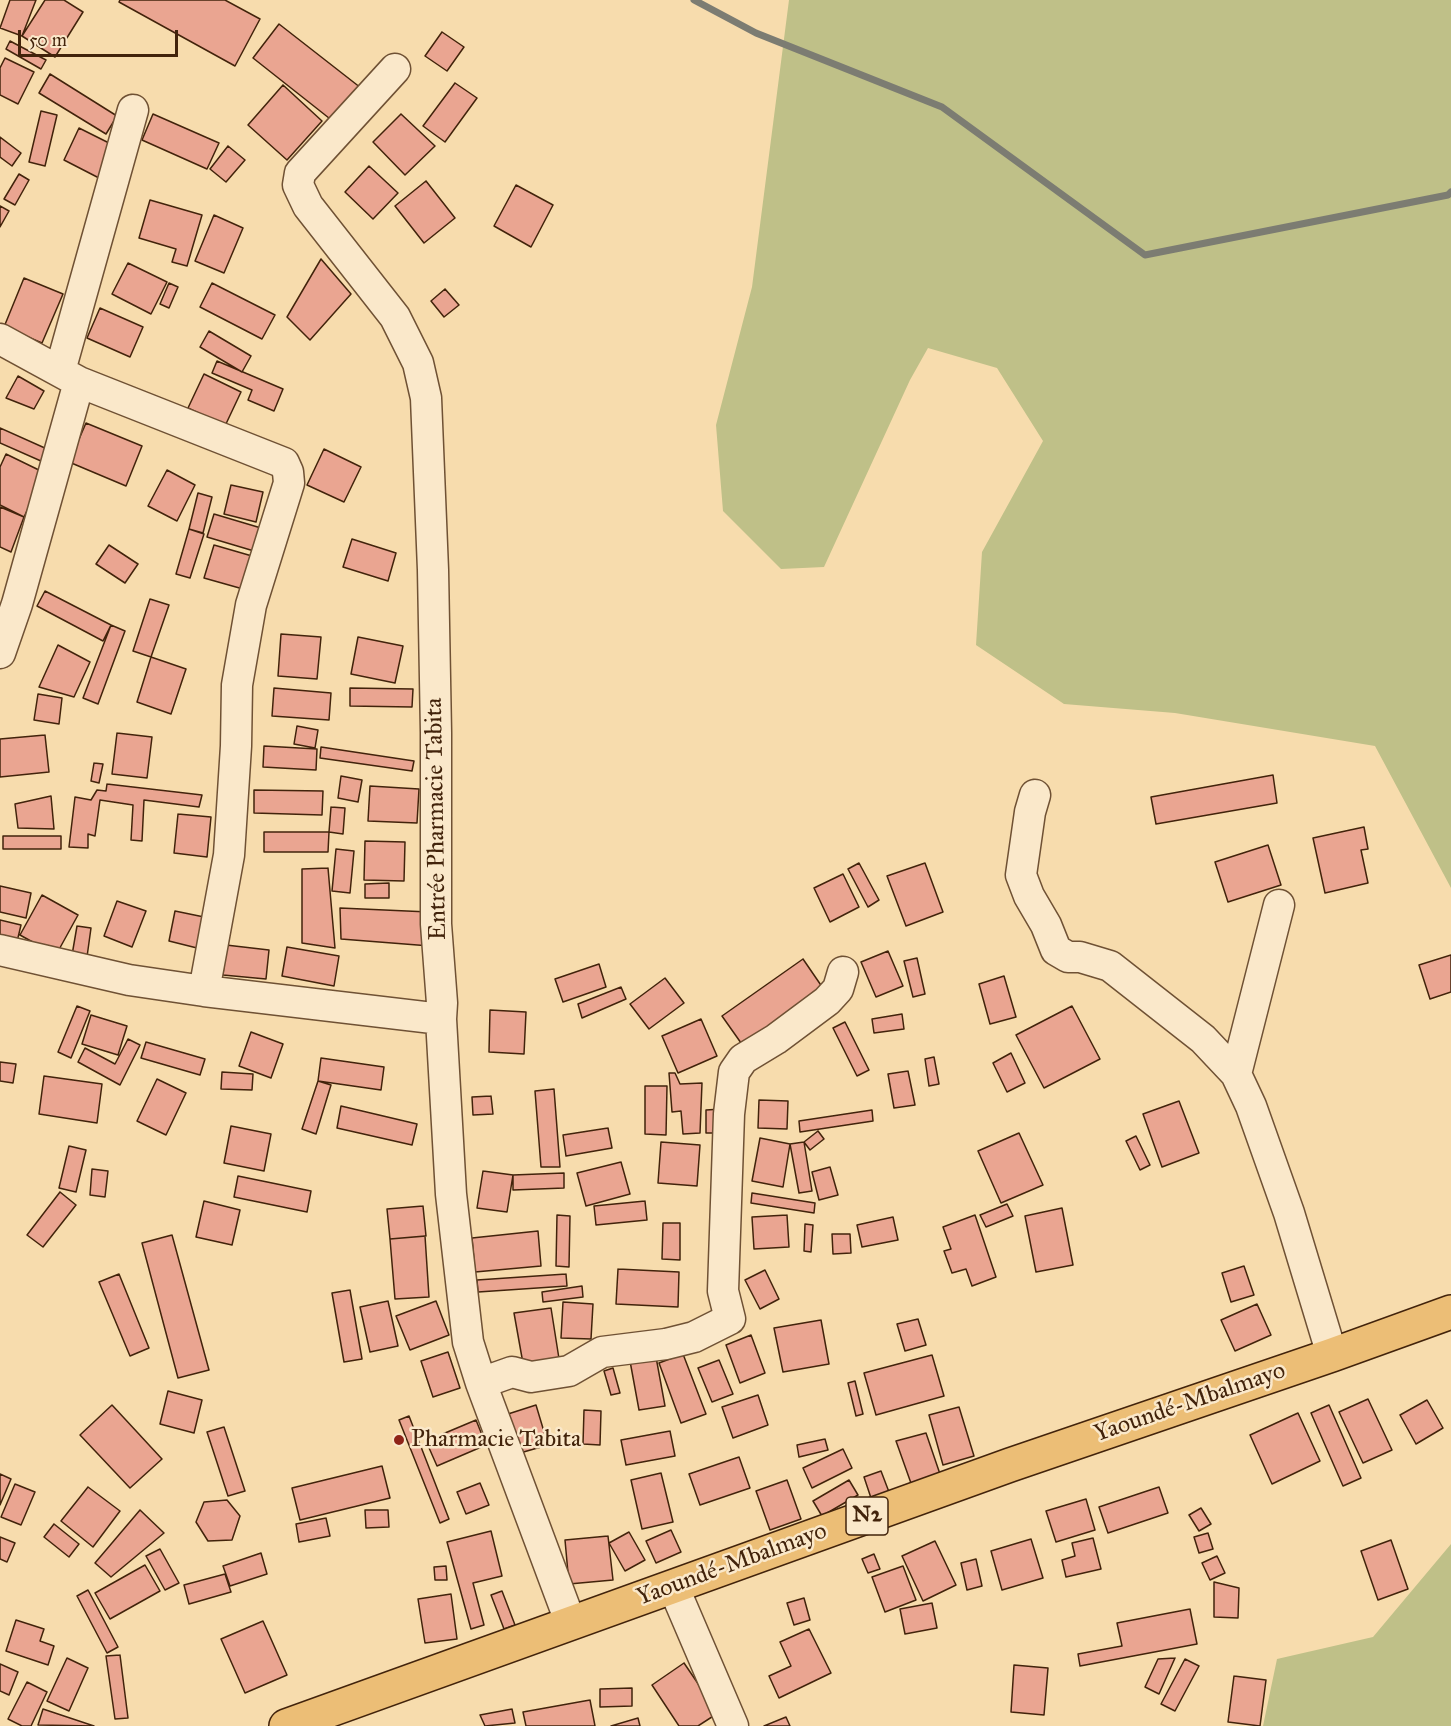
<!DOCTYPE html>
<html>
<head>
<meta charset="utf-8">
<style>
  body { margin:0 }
  #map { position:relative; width:1451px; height:1726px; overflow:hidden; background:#f7dcad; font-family:"IM FELL Great Primer",serif }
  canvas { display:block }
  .scale { position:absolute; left:18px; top:30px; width:160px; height:27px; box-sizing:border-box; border:3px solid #42230b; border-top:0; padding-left:8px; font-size:18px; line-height:21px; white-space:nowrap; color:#42230b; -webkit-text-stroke:4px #fae8ca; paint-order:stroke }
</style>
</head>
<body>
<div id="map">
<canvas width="1451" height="1726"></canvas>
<div class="scale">50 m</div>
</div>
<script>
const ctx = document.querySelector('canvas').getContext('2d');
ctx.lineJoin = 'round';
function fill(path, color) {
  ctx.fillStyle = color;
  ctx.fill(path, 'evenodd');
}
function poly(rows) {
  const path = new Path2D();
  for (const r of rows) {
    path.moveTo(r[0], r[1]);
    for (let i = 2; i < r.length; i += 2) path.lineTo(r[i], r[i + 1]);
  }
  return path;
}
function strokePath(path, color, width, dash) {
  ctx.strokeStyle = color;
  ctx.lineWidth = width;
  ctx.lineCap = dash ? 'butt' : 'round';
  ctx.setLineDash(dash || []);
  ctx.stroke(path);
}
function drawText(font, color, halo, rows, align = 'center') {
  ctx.font = font + ' "IM FELL Great Primer",serif';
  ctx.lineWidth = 5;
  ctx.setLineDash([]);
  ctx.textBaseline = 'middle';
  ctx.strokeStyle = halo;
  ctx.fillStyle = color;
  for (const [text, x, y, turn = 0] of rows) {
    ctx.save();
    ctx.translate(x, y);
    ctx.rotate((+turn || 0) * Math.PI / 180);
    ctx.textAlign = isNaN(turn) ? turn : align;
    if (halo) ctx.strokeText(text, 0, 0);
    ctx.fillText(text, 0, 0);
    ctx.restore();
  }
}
fill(poly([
  [789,0,1451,0,1451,888,1375,746,1175,713,1064,704,976,645,982,552,1043,441,997,368,928,348,910,380,824,567,781,569,723,511,716,425,752,287],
  [1451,1544,1451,1726,1263,1726,1277,1659,1373,1637]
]), '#bfc088');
strokePath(poly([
  [694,0,756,33,942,107,1145,255,1448,195,1451,192]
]), '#7c7c72', 7);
const building = poly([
  [10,0,36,0,22,36,0,28,10,0],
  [45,0,64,0,83,12,55,57,22,36,45,0],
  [120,0,225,0,260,19,235,66,119,2,120,0],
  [279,24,361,88,334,122,253,58,279,24],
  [442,32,464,47,447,71,425,56,442,32],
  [10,41,46,60,41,69,6,49,10,41],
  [5,58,34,72,18,104,0,95,0,68,5,58],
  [50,74,117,116,106,134,39,93,50,74],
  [455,83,477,98,445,142,423,126,455,83],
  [283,85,322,121,287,160,248,125,283,85],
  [41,111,57,115,45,166,29,162,41,111],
  [153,114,219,143,207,169,142,140,153,114],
  [401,114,435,146,405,175,373,142,401,114],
  [79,128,115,146,99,178,64,160,79,128],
  [0,137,21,153,12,166,0,157,0,137],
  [228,146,245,160,226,182,210,169,228,146],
  [369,166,398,193,373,219,345,192,369,166],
  [19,174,29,180,15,205,4,199,19,174],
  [426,181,455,218,424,243,395,206,426,181],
  [516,185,553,205,531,247,494,226,516,185],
  [150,200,202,215,187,266,172,262,176,249,139,238,150,200],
  [0,206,9,211,0,227,0,206],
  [214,215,243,228,224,273,195,261,214,215],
  [321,259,351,294,310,340,287,317,321,259],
  [128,263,167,282,151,314,112,294,128,263],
  [24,278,63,294,42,343,4,327,24,278],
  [169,283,178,287,169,308,160,304,169,283],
  [212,283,275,315,262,339,200,307,212,283],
  [445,289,459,305,444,317,431,301,445,289],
  [100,308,143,327,130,357,87,338,100,308],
  [209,331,251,356,242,372,200,347,209,331],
  [217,361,283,389,274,411,248,400,252,390,212,373,217,361],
  [204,374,241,392,225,426,188,408,204,374],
  [18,376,44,391,34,409,6,398,18,376],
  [86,423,142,446,126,486,69,462,86,423],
  [0,428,56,453,50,465,0,443,0,428],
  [324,449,361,467,344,502,307,485,324,449],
  [6,454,45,473,24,517,0,505,0,467,6,454],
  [167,470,195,485,177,521,148,506,167,470],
  [231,485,263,492,256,522,224,514,231,485],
  [198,493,212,497,203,533,189,529,198,493],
  [0,507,24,517,11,552,0,547,0,507],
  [214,514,261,528,254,551,207,537,214,514],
  [189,529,204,534,190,578,176,574,189,529],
  [352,539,396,553,388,581,343,567,352,539],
  [109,545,138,564,125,583,96,564,109,545],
  [214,545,252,556,243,589,204,578,214,545],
  [45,591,111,625,103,641,37,606,45,591],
  [150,599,169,605,151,657,133,651,150,599],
  [111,625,125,631,98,704,83,698,111,625],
  [281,634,321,637,317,679,278,676,281,634],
  [358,637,403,646,395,683,351,674,358,637],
  [58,645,90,662,74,697,39,687,58,645],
  [151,657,186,669,171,714,137,702,151,657],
  [274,688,331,693,329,720,272,716,274,688],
  [350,688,413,689,412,707,350,706,350,688],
  [38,694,62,698,59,724,34,720,38,694],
  [297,726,318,730,315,748,294,744,297,726],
  [117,733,152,737,147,778,112,774,117,733],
  [45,735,49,772,0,777,0,739,45,735],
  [264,746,317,749,316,770,263,767,264,746],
  [321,747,414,761,412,771,320,758,321,747],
  [94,763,103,764,99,783,91,781,94,763],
  [1273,775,1277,803,1156,824,1151,797,1273,775],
  [341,776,362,780,358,802,338,798,341,776],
  [107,784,202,795,199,807,144,800,142,841,131,840,133,805,100,800,95,836,88,834,88,848,69,847,75,797,91,800,97,790,106,791,107,784],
  [370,786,419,789,417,823,368,821,370,786],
  [254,790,323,791,322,815,254,813,254,790],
  [51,796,54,829,18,828,15,804,51,796],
  [331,807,345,808,343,834,329,832,331,807],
  [178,814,211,817,207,857,174,853,178,814],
  [1364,827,1368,849,1361,850,1368,883,1325,893,1313,838,1364,827],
  [264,832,329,832,328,852,264,852,264,832],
  [3,836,61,836,61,849,3,849,3,836],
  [365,841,405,842,404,881,364,880,365,841],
  [1268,845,1281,885,1228,902,1215,862,1268,845],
  [336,849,354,851,350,893,332,891,336,849],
  [859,863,879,900,868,907,848,869,859,863],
  [925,863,943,912,906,926,887,876,925,863],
  [328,868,335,948,302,943,302,869,328,868],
  [843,874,859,907,830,922,814,888,843,874],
  [389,883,389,898,365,898,365,884,389,883],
  [0,886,31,893,26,918,0,912,0,886],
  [42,895,78,915,56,955,20,935,42,895],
  [117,901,146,911,132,947,104,936,117,901],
  [340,908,429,912,430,946,341,939,340,908],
  [175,911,204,917,197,948,169,941,175,911],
  [0,920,21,925,16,946,0,942,0,920],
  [77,926,91,928,86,964,71,961,77,926],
  [226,945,269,950,266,979,223,975,226,945],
  [287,947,339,956,334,986,282,976,287,947],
  [888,951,903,986,876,997,861,962,888,951],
  [1451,955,1451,992,1430,999,1419,965,1451,955],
  [917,958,925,994,913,997,904,961,917,958],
  [803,959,827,994,746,1050,722,1016,803,959],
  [599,964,606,987,563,1002,555,979,599,964],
  [1004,976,1016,1017,990,1024,979,984,1004,976],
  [665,978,684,1003,649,1029,630,1004,665,978],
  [621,987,626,999,582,1018,578,1004,621,987],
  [77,1006,90,1011,71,1058,58,1052,77,1006],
  [1072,1006,1100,1059,1044,1088,1016,1035,1072,1006],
  [490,1010,526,1012,524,1054,489,1052,490,1010],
  [902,1014,904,1029,874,1033,872,1019,902,1014],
  [91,1015,127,1026,118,1055,82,1044,91,1015],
  [701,1019,717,1056,678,1073,662,1036,701,1019],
  [845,1022,869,1070,857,1076,833,1028,845,1022],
  [251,1032,283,1044,271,1078,239,1066,251,1032],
  [128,1039,140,1045,120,1085,78,1062,85,1048,115,1064,128,1039],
  [146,1042,205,1059,200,1075,141,1058,146,1042],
  [1011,1053,1025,1083,1007,1092,993,1063,1011,1053],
  [934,1057,939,1084,929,1086,925,1059,934,1057],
  [321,1058,384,1067,381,1090,318,1081,321,1058],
  [0,1062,16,1064,13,1083,0,1081,0,1062],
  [908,1071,915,1105,894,1108,888,1074,908,1071],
  [222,1072,253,1074,252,1090,221,1089,222,1072],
  [669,1073,675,1073,680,1084,702,1083,700,1133,683,1134,681,1111,672,1112,669,1073],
  [44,1076,102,1084,97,1123,39,1114,44,1076],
  [157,1079,186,1093,166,1135,137,1121,157,1079],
  [318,1081,331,1085,316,1134,302,1129,318,1081],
  [645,1086,667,1086,666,1135,645,1134,645,1086],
  [554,1089,560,1167,541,1167,535,1091,554,1089],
  [491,1096,493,1114,473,1115,472,1097,491,1096],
  [759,1100,788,1101,787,1129,758,1128,759,1100],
  [1179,1101,1199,1153,1162,1167,1143,1114,1179,1101],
  [341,1106,417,1124,412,1145,337,1128,341,1106],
  [722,1109,721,1133,706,1133,706,1110,722,1109],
  [872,1110,873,1121,800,1132,799,1121,872,1110],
  [231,1126,271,1134,264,1171,224,1163,231,1126],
  [608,1128,612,1148,566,1156,563,1135,608,1128],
  [818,1131,824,1139,810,1150,804,1142,818,1131],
  [1019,1133,1043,1185,1001,1203,978,1151,1019,1133],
  [1136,1136,1150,1165,1140,1170,1126,1141,1136,1136],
  [760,1138,790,1144,783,1187,752,1181,760,1138],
  [661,1142,700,1145,697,1186,658,1183,661,1142],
  [804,1142,812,1191,799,1193,790,1144,804,1142],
  [69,1146,86,1150,76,1192,59,1188,69,1146],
  [621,1162,630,1194,586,1206,577,1173,621,1162],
  [830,1167,838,1195,819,1200,812,1172,830,1167],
  [92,1169,108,1171,105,1197,90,1195,92,1169],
  [483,1171,513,1175,507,1212,477,1208,483,1171],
  [564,1173,564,1188,513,1190,513,1175,564,1173],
  [238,1176,311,1191,307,1212,234,1197,238,1176],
  [60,1192,76,1205,43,1247,27,1235,60,1192],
  [752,1193,815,1203,814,1213,751,1203,752,1193],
  [204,1201,240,1210,232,1245,196,1237,204,1201],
  [645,1201,647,1220,596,1225,594,1206,645,1201],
  [1007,1204,1013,1216,986,1227,980,1215,1007,1204],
  [423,1206,426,1236,390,1239,387,1209,423,1206],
  [1062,1208,1073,1265,1036,1272,1025,1216,1062,1208],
  [557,1215,570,1216,569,1267,556,1266,557,1215],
  [787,1215,789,1247,754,1249,752,1217,787,1215],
  [975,1215,996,1277,972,1286,966,1269,952,1273,944,1251,951,1249,943,1227,975,1215],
  [893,1217,898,1240,862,1247,857,1225,893,1217],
  [663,1223,680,1223,680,1260,662,1259,663,1223],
  [805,1224,813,1225,811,1252,804,1251,805,1224],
  [538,1231,541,1266,475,1272,472,1238,538,1231],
  [832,1234,850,1234,851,1253,833,1254,832,1234],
  [172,1235,209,1370,178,1378,142,1243,172,1235],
  [425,1236,429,1297,395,1299,390,1239,425,1236],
  [1244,1266,1254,1295,1231,1302,1222,1273,1244,1266],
  [618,1269,679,1272,678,1307,616,1304,618,1269],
  [765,1270,779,1299,760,1309,745,1280,765,1270],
  [119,1274,149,1348,130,1356,99,1282,119,1274],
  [566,1274,567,1286,478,1292,477,1280,566,1274],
  [582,1286,583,1297,543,1302,542,1292,582,1286],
  [350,1290,362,1359,344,1362,332,1293,350,1290],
  [388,1301,398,1346,370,1352,360,1307,388,1301],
  [436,1301,449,1335,410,1350,396,1316,436,1301],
  [563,1302,593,1304,591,1339,561,1338,563,1302],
  [1257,1304,1271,1335,1235,1351,1221,1320,1257,1304],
  [551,1308,560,1365,524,1369,514,1313,551,1308],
  [918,1319,926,1345,905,1351,897,1324,918,1319],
  [821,1320,829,1364,783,1372,774,1328,821,1320],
  [751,1335,765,1373,740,1383,726,1345,751,1335],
  [448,1352,460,1388,433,1397,421,1361,448,1352],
  [683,1354,706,1414,681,1423,659,1363,683,1354],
  [932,1355,944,1396,876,1415,864,1373,932,1355],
  [656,1357,665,1406,639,1410,630,1361,656,1357],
  [719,1360,733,1394,712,1402,698,1368,719,1360],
  [613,1368,620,1393,611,1395,604,1371,613,1368],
  [855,1381,863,1414,856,1416,848,1383,855,1381],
  [168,1391,202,1400,194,1433,160,1424,168,1391],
  [758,1395,768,1425,733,1438,722,1407,758,1395],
  [1368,1399,1392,1450,1363,1463,1339,1412,1368,1399],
  [1427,1400,1443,1428,1416,1444,1400,1415,1427,1400],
  [112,1405,162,1459,130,1488,80,1435,112,1405],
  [536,1405,548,1445,520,1453,508,1414,536,1405],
  [1329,1405,1361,1478,1343,1486,1311,1413,1329,1405],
  [959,1407,974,1456,943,1465,929,1415,959,1407],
  [584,1410,601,1411,600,1445,583,1444,584,1410],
  [1298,1413,1320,1461,1272,1484,1250,1435,1298,1413],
  [409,1416,449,1519,440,1523,399,1420,409,1416],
  [476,1420,486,1445,437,1466,426,1441,476,1420],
  [224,1427,245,1491,228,1496,207,1432,224,1427],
  [670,1431,675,1456,626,1465,621,1440,670,1431],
  [926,1433,941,1477,912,1486,896,1441,926,1433],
  [825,1439,828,1450,799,1457,797,1445,825,1439],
  [843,1449,852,1468,812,1488,803,1468,843,1449],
  [739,1457,750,1488,700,1505,689,1474,739,1457],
  [382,1466,390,1498,300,1520,292,1488,382,1466],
  [881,1471,889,1492,871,1498,864,1477,881,1471],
  [661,1473,673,1522,642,1529,631,1480,661,1473],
  [0,1474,11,1479,0,1505,0,1474],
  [787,1480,801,1519,770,1530,756,1491,787,1480],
  [849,1480,858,1495,822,1516,813,1501,849,1480],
  [480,1483,489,1505,466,1514,457,1492,480,1483],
  [15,1484,35,1492,21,1525,1,1517,15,1484],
  [88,1487,120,1511,93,1547,61,1521,88,1487],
  [1159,1487,1168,1513,1108,1533,1099,1507,1159,1487],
  [1086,1499,1095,1530,1056,1542,1046,1511,1086,1499],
  [227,1500,240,1516,232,1540,208,1541,196,1522,204,1502,227,1500],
  [1201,1508,1211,1524,1199,1531,1189,1515,1201,1508],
  [140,1510,164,1533,111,1577,95,1563,140,1510],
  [365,1510,388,1510,389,1527,366,1528,365,1510],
  [326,1518,330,1536,299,1542,296,1524,326,1518],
  [54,1524,79,1544,69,1557,44,1537,54,1524],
  [671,1530,681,1552,656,1563,646,1541,671,1530],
  [491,1531,502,1576,473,1583,484,1625,471,1629,447,1542,491,1531],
  [629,1532,645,1560,625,1571,609,1543,629,1532],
  [1208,1533,1213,1549,1199,1553,1194,1537,1208,1533],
  [608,1536,613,1580,569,1584,565,1540,608,1536],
  [0,1537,15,1543,7,1562,0,1559,0,1537],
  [1093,1538,1101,1569,1066,1577,1062,1560,1075,1556,1072,1543,1093,1538],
  [1031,1539,1043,1578,1002,1590,991,1551,1031,1539],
  [1391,1540,1408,1589,1378,1600,1361,1551,1391,1540],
  [935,1541,956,1585,923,1601,902,1556,935,1541],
  [160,1549,179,1583,165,1590,146,1556,160,1549],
  [261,1553,267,1574,230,1586,223,1566,261,1553],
  [874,1554,880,1569,868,1573,862,1559,874,1554],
  [1217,1556,1225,1573,1210,1580,1202,1563,1217,1556],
  [976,1559,982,1586,967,1590,961,1563,976,1559],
  [145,1565,160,1591,110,1619,95,1593,145,1565],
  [446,1566,447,1580,435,1580,434,1567,446,1566],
  [903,1566,916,1600,885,1612,872,1577,903,1566],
  [225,1574,231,1592,189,1604,184,1585,225,1574],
  [1214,1582,1239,1588,1238,1618,1214,1617,1214,1582],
  [88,1590,118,1647,107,1653,77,1596,88,1590],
  [502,1591,515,1625,504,1629,491,1595,502,1591],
  [451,1594,457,1639,425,1643,418,1599,451,1594],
  [804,1598,810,1620,794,1625,787,1603,804,1598],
  [932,1603,937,1628,905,1634,900,1609,932,1603],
  [1190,1609,1197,1644,1080,1666,1078,1654,1122,1646,1117,1623,1190,1609],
  [16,1620,44,1629,40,1641,54,1646,48,1665,6,1651,16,1620],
  [263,1621,287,1675,245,1693,221,1639,263,1621],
  [809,1629,831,1673,779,1698,769,1676,791,1666,780,1642,809,1629],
  [120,1655,128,1718,115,1719,106,1656,120,1655],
  [67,1658,88,1668,69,1711,47,1701,67,1658],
  [1175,1658,1159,1694,1145,1687,1158,1659,1175,1658],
  [1185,1659,1199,1666,1175,1711,1161,1704,1185,1659],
  [684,1663,718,1713,698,1726,679,1726,652,1685,684,1663],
  [0,1664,18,1672,9,1695,0,1691,0,1664],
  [1014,1665,1048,1668,1044,1715,1011,1712,1014,1665],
  [1234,1676,1266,1680,1260,1726,1228,1722,1234,1676],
  [27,1682,47,1692,31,1726,22,1726,8,1719,27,1682],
  [632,1688,632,1706,600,1707,600,1689,632,1688],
  [590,1700,595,1726,526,1726,523,1712,590,1700],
  [43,1709,94,1726,38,1725,43,1709],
  [512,1709,515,1723,485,1726,480,1715,512,1709],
  [786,1717,790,1726,764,1726,786,1717],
  [638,1718,640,1726,611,1726,638,1718]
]);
fill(building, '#eaa591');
strokePath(building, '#42230b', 1.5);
const minor = poly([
  [395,69,300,173,298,185,308,206,395,317,418,363,426,398,433,570,436,733,436,924,442,1003,441,1019,451,1194,468,1342,481,1383,571,1624],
  [0,339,79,382,284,463,288,472,289,483,251,605,237,685,236,746,229,855,204,991],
  [60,371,133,110],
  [0,653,17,604,79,382],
  [1035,795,1030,812,1021,875,1029,896,1046,925,1056,950,1068,957,1080,957,1110,966,1203,1039,1236,1074,1251,1106,1289,1213,1332,1355],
  [0,950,129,980,204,991,441,1019],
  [1236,1074,1279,905],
  [481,1383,512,1372,531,1377,569,1371,602,1352,666,1344,694,1337,730,1319,723,1291,729,1114,734,1072,743,1059,776,1039,827,1001,838,989,843,972],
  [673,1586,733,1726]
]);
const highway = poly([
  [286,1726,1010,1465,1332,1355,1451,1312]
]);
strokePath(minor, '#6f5134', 33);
strokePath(highway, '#42230b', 36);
strokePath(minor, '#fae8ca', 30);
strokePath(highway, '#ecbe76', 33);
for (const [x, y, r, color] of [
  [399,1440,6,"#8f2418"]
]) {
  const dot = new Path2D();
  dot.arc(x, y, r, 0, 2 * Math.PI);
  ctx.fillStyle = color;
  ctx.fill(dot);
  strokePath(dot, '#fae8ca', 2);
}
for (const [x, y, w] of [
  [867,1516,42]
]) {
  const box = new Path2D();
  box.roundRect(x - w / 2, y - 19, w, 38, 4.5);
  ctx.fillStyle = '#fae8ca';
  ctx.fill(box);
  strokePath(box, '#42230b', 1.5);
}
drawText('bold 22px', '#42230b', null, [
  ["N2",867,1516]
]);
drawText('24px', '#42230b', '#fae8ca', [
  ["Entrée Pharmacie Tabita",437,819,-91],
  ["Yaoundé-Mbalmayo",1190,1403,-19],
  ["Yaoundé-Mbalmayo",732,1565,-20]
]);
drawText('24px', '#42230b', '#fae8ca', [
  ["Pharmacie Tabita",411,1440]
], 'left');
</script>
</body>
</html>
